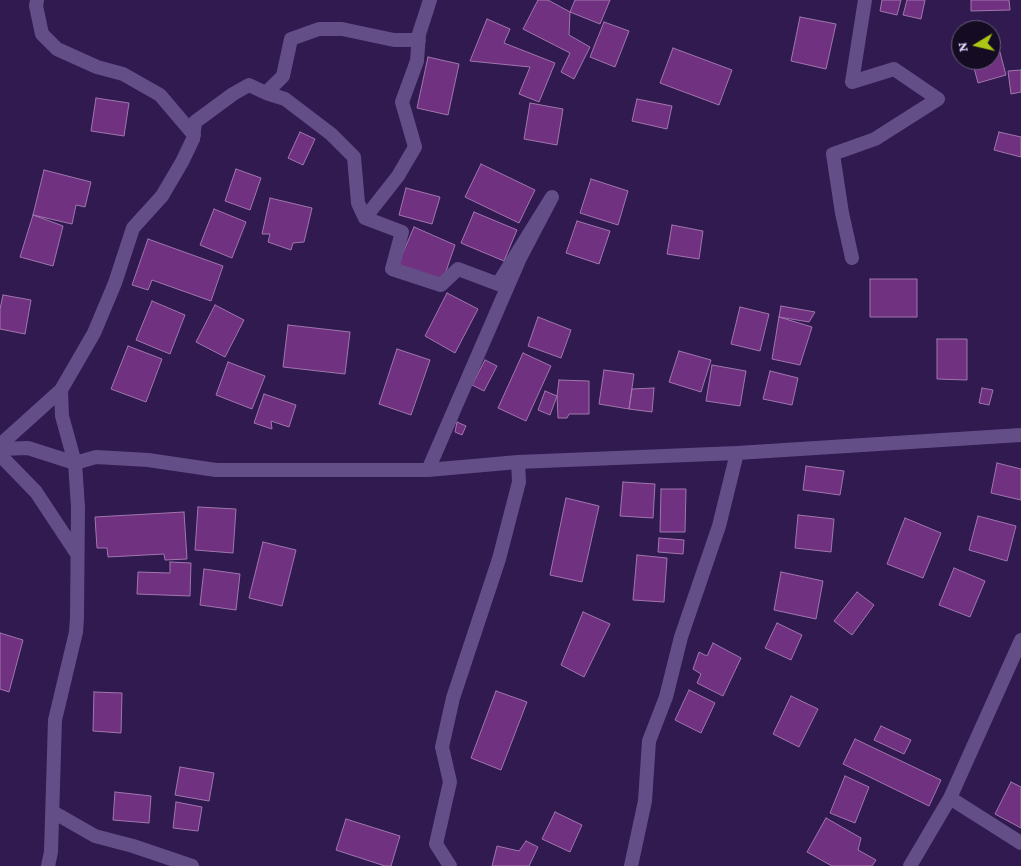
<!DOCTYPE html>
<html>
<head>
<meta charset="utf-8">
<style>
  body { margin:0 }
  #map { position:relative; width:1021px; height:866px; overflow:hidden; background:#301a50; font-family:"Crimson Pro",serif }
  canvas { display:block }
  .north { position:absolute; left:951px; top:20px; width:50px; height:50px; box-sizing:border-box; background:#150c23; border:1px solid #685e7a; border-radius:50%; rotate:261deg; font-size:14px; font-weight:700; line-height:20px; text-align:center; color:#e4dafc }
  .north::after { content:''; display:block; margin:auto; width:18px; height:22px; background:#acc613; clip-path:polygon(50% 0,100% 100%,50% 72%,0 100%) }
</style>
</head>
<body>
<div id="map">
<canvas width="1021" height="866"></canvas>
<div class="north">N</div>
</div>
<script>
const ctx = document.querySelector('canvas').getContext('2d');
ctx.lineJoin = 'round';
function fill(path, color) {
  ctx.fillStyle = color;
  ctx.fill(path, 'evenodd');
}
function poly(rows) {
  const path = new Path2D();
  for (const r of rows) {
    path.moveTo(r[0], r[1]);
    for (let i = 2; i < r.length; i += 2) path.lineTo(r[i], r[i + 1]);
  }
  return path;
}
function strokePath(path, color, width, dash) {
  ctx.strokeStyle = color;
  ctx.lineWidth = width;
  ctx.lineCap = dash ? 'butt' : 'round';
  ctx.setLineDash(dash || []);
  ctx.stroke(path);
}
const building = poly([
  [538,0,548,0,570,12,569,35,590,47,574,79,561,72,570,53,523,29,538,0],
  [575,0,610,0,600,24,570,12,575,0],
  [882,0,901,0,897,15,880,11,882,0],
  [907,0,925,0,921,19,903,15,907,0],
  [971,0,1009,0,1010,10,971,11,971,0],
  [800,17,836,24,826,69,791,61,800,17],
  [487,19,510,29,504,43,555,63,539,102,519,94,530,67,470,61,487,19],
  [604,22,629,31,615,67,590,57,604,22],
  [997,41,1006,75,978,83,972,60,991,60,991,42,997,41],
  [673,48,732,70,719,105,660,83,673,48],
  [428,57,459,64,448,115,417,108,428,57],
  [1021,70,1021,92,1011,94,1008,71,1021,70],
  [96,98,129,103,124,136,91,131,96,98],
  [637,99,672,106,667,129,632,121,637,99],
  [530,103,563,109,557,145,524,139,530,103],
  [300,132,315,139,303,165,288,158,300,132],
  [999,132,1021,137,1021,157,994,150,999,132],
  [481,164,535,190,519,223,465,197,481,164],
  [236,169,261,178,250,210,225,201,236,169],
  [44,170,91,182,85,207,76,205,72,224,33,215,44,170],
  [591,179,628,191,618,225,580,213,591,179],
  [406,188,440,197,432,224,399,215,406,188],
  [270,198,312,208,304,242,293,243,291,250,268,242,270,234,262,234,270,198],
  [214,209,246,222,232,258,200,245,214,209],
  [474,212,517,230,504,261,461,243,474,212],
  [33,215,63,226,53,266,20,257,33,215],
  [577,221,610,231,599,264,566,253,577,221],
  [672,225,703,231,699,259,667,254,672,225],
  [414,227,455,245,442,283,398,264,414,227],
  [148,239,223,266,211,301,152,280,148,290,132,285,148,239],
  [870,279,917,279,917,317,870,317,870,279],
  [447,293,478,309,455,353,425,336,447,293],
  [3,295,31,300,25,334,0,329,0,309,3,295],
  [152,301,185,315,170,354,136,340,152,301],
  [215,305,244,320,225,357,196,342,215,305],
  [781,306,815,312,809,322,779,317,781,306],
  [740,307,769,314,760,351,731,344,740,307],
  [538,317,571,330,561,358,528,346,538,317],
  [779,317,812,327,800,365,772,359,779,317],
  [288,325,350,332,345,374,283,367,288,325],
  [937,339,967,339,967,380,937,379,937,339],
  [128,346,162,359,146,402,111,389,128,346],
  [397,349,430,360,411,415,379,404,397,349],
  [679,351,711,360,701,392,669,382,679,351],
  [523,353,551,366,526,421,498,408,523,353],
  [485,360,497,366,484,391,472,385,485,360],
  [228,362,265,376,252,409,216,395,228,362],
  [712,365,746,371,740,406,706,401,712,365],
  [604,370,634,374,629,409,599,404,604,370],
  [770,371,798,378,792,405,763,399,770,371],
  [559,380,589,381,589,414,569,414,567,418,558,418,557,396,559,380],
  [654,388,652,412,629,409,632,389,654,388],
  [982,388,993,390,989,405,979,403,982,388],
  [545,391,557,396,550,415,538,410,545,391],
  [264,394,296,405,289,427,271,421,272,429,254,423,264,394],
  [457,422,466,426,462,435,455,432,457,422],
  [997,463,1021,469,1021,500,991,493,997,463],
  [806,466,844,471,840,495,803,490,806,466],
  [623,482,655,484,653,518,620,516,623,482],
  [661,489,686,489,685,532,660,532,661,489],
  [566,498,599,506,582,582,550,575,566,498],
  [198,507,236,509,233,553,195,550,198,507],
  [184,512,187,559,165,560,164,554,108,557,107,548,97,548,95,517,184,512],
  [798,515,834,519,831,552,795,548,798,515],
  [978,516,1016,526,1007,561,969,550,978,516],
  [905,518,941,533,923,578,887,564,905,518],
  [659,538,684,540,683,554,658,552,659,538],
  [263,542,296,550,282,606,249,598,263,542],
  [637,555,667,558,664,602,633,600,637,555],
  [170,562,191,563,190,596,137,594,138,572,170,573,170,562],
  [954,568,985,581,970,617,939,605,954,568],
  [204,569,240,574,236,610,200,605,204,569],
  [781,572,823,581,816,619,774,610,781,572],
  [857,592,874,605,852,635,834,621,857,592],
  [583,612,610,624,584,677,561,665,583,612],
  [777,623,802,635,791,660,765,648,777,623],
  [0,633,23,640,9,692,0,689,0,633],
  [713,643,741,658,723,696,697,683,701,674,693,669,699,652,707,656,713,643],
  [689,690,715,703,701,733,675,720,689,690],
  [496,691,527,702,501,770,471,758,496,691],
  [94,692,122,693,121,733,93,731,94,692],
  [791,696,818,709,799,747,773,734,791,696],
  [881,726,911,740,904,754,874,740,881,726],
  [855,739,941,780,929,806,843,764,855,739],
  [180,767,214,773,209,801,175,795,180,767],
  [845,776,869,787,855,823,830,813,845,776],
  [1011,782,1021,787,1021,828,995,814,1011,782],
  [115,792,151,796,149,823,113,820,115,792],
  [176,802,202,807,198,831,173,828,176,802],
  [555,812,582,825,570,852,542,839,555,812],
  [826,818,861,838,858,850,876,860,872,866,832,866,807,852,826,818],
  [346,819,400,836,391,866,385,866,336,850,346,819],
  [526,841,538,847,529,866,492,866,497,846,519,851,526,841]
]);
fill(building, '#703180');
strokePath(building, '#a176ad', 1);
strokePath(poly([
  [37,0,36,6,42,34,57,49,97,67,123,74,160,95,194,135],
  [266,93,283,76,291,39,319,29,342,29,394,40,419,40],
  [365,218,398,176,415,147,402,102,417,61,419,34,430,0],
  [852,258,842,213,833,154,875,139,938,99,894,69,852,82,865,0],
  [0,445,61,390,94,333,115,283,133,228,162,196,182,162,193,139,195,122,233,94,249,85,266,93,285,99,331,134,354,157,358,203,365,218,402,232,392,269,441,285,458,269,498,284,552,197,520,258,428,470],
  [0,455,36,492,77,554],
  [950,798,1021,843],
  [53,812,95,836,133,846,192,866],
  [48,866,51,852,55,720,76,632,77,618,78,507,75,463,62,416,61,390],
  [450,866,436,844,450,782,442,747,453,698,499,559,519,482,518,462],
  [631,866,645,801,649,741,666,697,681,637,719,526,737,453],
  [910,866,950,798,1021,640]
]), '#634e88', 14);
strokePath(poly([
  [0,449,28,448,75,463,96,457,148,460,216,470,428,470,518,462,737,453,1021,435]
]), '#634e88', 14);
</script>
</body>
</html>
